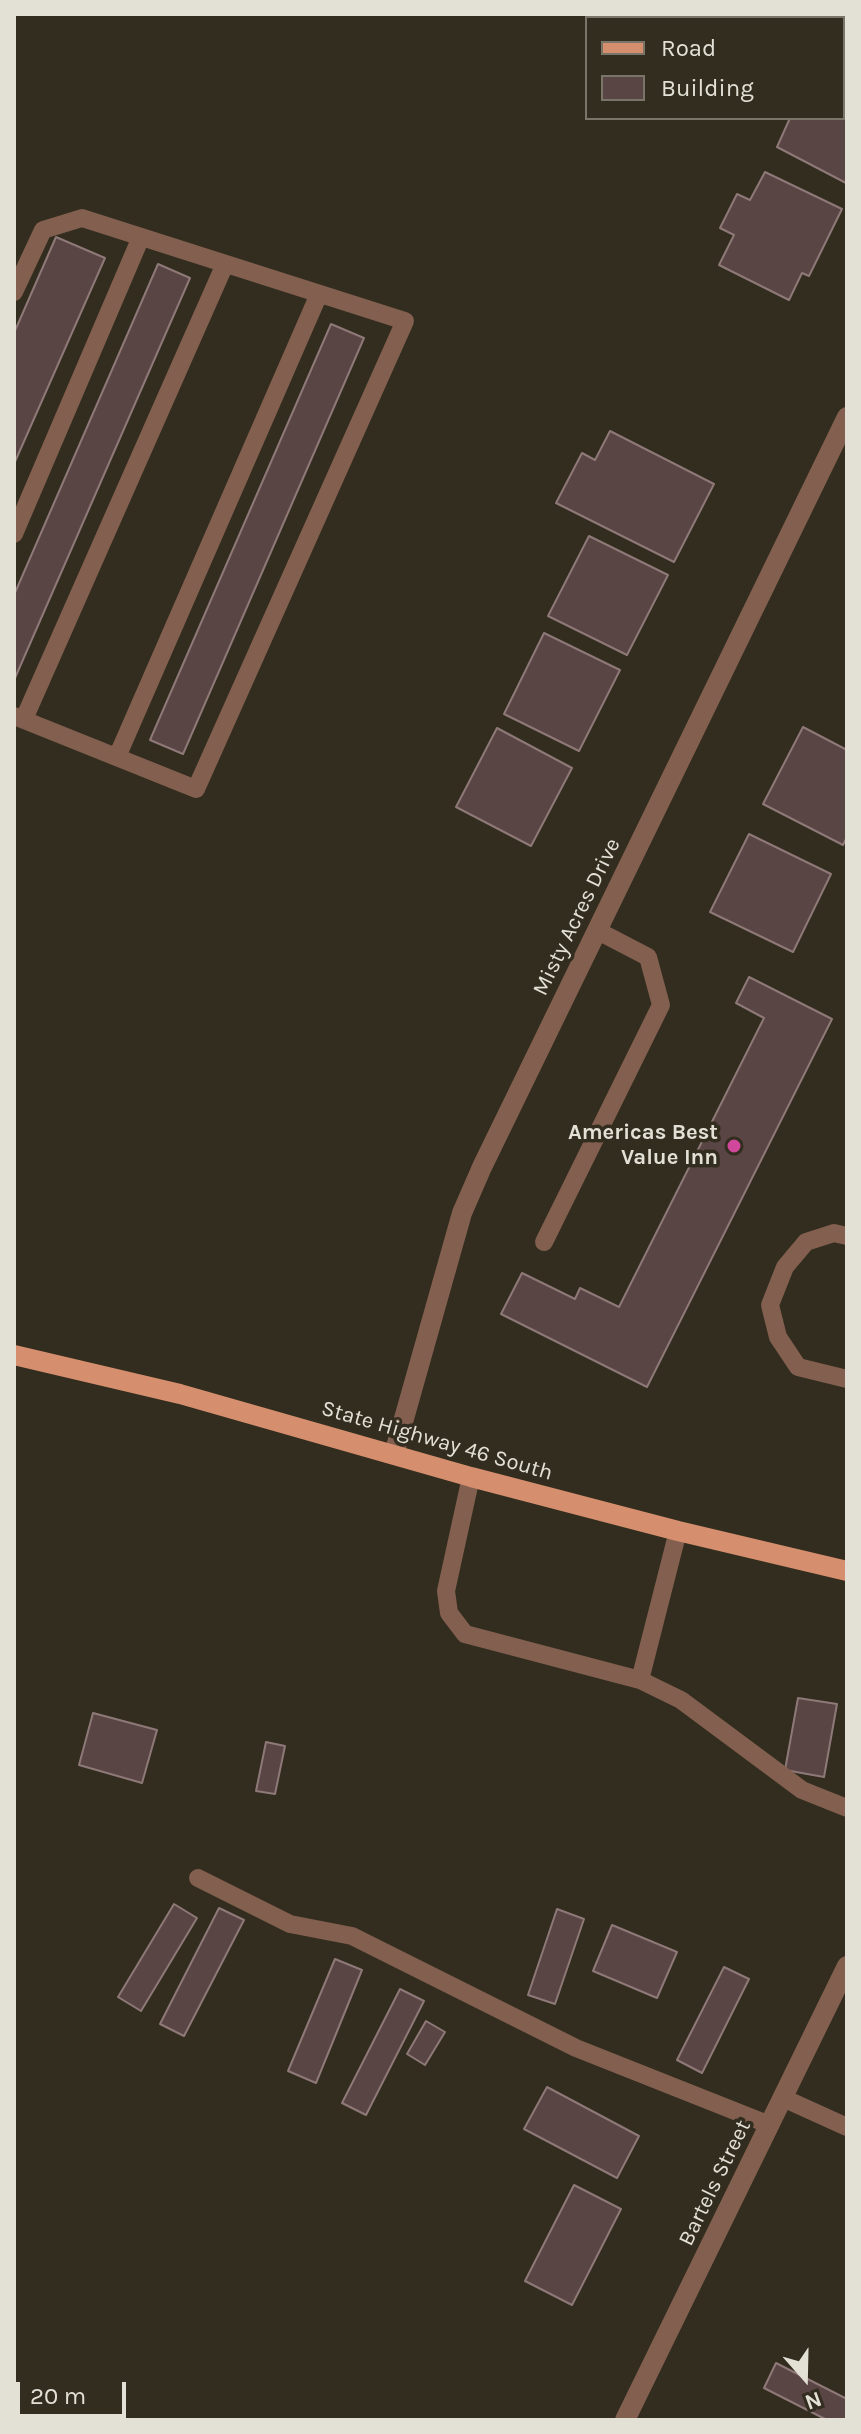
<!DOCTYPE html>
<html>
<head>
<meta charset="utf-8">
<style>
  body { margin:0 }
  #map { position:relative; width:861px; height:2434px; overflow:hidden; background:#322d1e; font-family:Karla,sans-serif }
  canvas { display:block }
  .frame { position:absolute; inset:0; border:16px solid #e3e0d6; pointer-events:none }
  .legend { position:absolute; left:585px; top:16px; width:260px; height:104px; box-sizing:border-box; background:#322d1e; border:2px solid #797568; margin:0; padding:10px 14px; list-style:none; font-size:24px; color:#e3e0d6 }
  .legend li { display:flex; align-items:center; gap:16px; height:40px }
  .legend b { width:40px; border:2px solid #797568 }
  .north { position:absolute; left:765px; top:2338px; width:80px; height:80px; -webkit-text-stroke:6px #322d1e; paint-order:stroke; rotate:160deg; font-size:22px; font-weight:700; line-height:32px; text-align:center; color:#e3e0d6 }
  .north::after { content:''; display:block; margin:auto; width:28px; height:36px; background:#e3e0d6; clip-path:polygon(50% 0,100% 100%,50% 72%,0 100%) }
  .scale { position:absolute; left:16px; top:2382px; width:110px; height:36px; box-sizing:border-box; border:4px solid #e3e0d6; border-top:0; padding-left:10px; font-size:24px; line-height:28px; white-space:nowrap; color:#e3e0d6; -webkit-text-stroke:6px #322d1e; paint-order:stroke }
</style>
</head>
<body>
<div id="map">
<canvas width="861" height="2434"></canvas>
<div class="frame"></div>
<ul class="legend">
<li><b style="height:10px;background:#d68f6e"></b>Road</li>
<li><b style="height:22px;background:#584544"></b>Building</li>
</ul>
<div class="north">N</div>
<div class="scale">20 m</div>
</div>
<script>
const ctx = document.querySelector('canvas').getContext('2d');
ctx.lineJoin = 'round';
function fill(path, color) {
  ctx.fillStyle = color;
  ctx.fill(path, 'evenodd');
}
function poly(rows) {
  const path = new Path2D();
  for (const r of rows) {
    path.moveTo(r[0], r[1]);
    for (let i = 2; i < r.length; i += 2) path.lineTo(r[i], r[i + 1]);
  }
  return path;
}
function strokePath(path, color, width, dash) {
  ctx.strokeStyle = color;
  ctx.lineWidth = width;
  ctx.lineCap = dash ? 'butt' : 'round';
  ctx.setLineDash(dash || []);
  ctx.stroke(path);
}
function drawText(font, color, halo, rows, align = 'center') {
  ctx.font = font + ' Karla,sans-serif';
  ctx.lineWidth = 7;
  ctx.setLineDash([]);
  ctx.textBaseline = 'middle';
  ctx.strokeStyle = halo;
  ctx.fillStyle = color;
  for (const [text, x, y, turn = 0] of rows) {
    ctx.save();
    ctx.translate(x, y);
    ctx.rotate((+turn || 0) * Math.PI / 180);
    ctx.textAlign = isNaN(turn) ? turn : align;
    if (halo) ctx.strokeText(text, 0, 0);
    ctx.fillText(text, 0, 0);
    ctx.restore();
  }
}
const building = poly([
  [834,14,847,14,847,32,843,30,843,18,832,18,834,14],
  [843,65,847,67,846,183,777,147,790,118,843,118,843,65],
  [765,172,842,209,809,276,802,273,789,300,719,265,734,235,720,228,737,194,750,200,765,172],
  [56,237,105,258,14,464,14,333,56,237],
  [158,264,190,278,15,678,14,595,158,264],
  [331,324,364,338,183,754,150,740,331,324],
  [610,431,714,484,674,562,556,503,582,453,595,460,610,431],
  [589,536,668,575,627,655,548,616,589,536],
  [544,633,620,670,579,751,504,714,544,633],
  [803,727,847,750,847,837,843,845,763,804,803,727],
  [497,728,572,768,531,846,456,807,497,728],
  [749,834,831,874,793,952,710,912,749,834],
  [749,977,832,1019,647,1387,501,1314,522,1273,575,1299,580,1288,619,1307,764,1018,736,1003,749,977],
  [798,1698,837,1704,824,1777,785,1770,798,1698],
  [93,1713,157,1730,142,1783,79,1765,93,1713],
  [266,1742,285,1746,275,1794,256,1791,266,1742],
  [174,1904,197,1918,141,2011,118,1997,174,1904],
  [219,1908,244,1920,184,2036,160,2024,219,1908],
  [557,1909,584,1919,555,2004,528,1995,557,1909],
  [612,1925,677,1952,657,1998,593,1971,612,1925],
  [335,1959,362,1970,316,2083,288,2071,335,1959],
  [724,1967,749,1979,702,2073,677,2060,724,1967],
  [400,1989,424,2001,366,2115,342,2103,400,1989],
  [426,2021,445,2032,425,2065,407,2054,426,2021],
  [547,2087,639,2136,617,2178,524,2129,547,2087],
  [574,2185,621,2209,572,2305,525,2281,574,2185],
  [776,2363,847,2399,847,2420,827,2420,764,2388,776,2363]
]);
fill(building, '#584544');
strokePath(building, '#8e7978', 2);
strokePath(poly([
  [14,292,43,230,82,218,405,321,196,789,14,716],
  [14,534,141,237],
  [24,719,225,264],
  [117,757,319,294],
  [847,1236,834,1233,806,1242,785,1267,770,1305,778,1337,798,1367,847,1379],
  [544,1242,661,1005,648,957,598,931],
  [471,1477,446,1591,449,1613,465,1634,640,1680,681,1700,802,1790,847,1808],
  [640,1680,678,1531],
  [198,1878,290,1924,352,1936,576,2048,770,2125],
  [783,2098,847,2127]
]), '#825f4f', 18);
strokePath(poly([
  [394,1454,462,1213,482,1167,847,417],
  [625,2420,847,1966]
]), '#825f4f', 20);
strokePath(poly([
  [14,1355,180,1394,471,1477,678,1531,847,1571]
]), '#d68f6e', 20);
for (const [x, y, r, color] of [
  [734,1146,8,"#d1479c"]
]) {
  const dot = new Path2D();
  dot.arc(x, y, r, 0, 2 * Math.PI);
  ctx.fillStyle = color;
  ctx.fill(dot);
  strokePath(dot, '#322d1e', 3);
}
drawText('22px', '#e3e0d6', '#322d1e', [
  ["Misty Acres Drive",577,917,-64],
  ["State Highway 46 South",437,1441,16],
  ["Bartels Street",715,2183,-64]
]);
drawText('bold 22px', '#e3e0d6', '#322d1e', [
  ["Americas Best",718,1133],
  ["Value Inn",718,1158]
], 'right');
</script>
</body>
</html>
